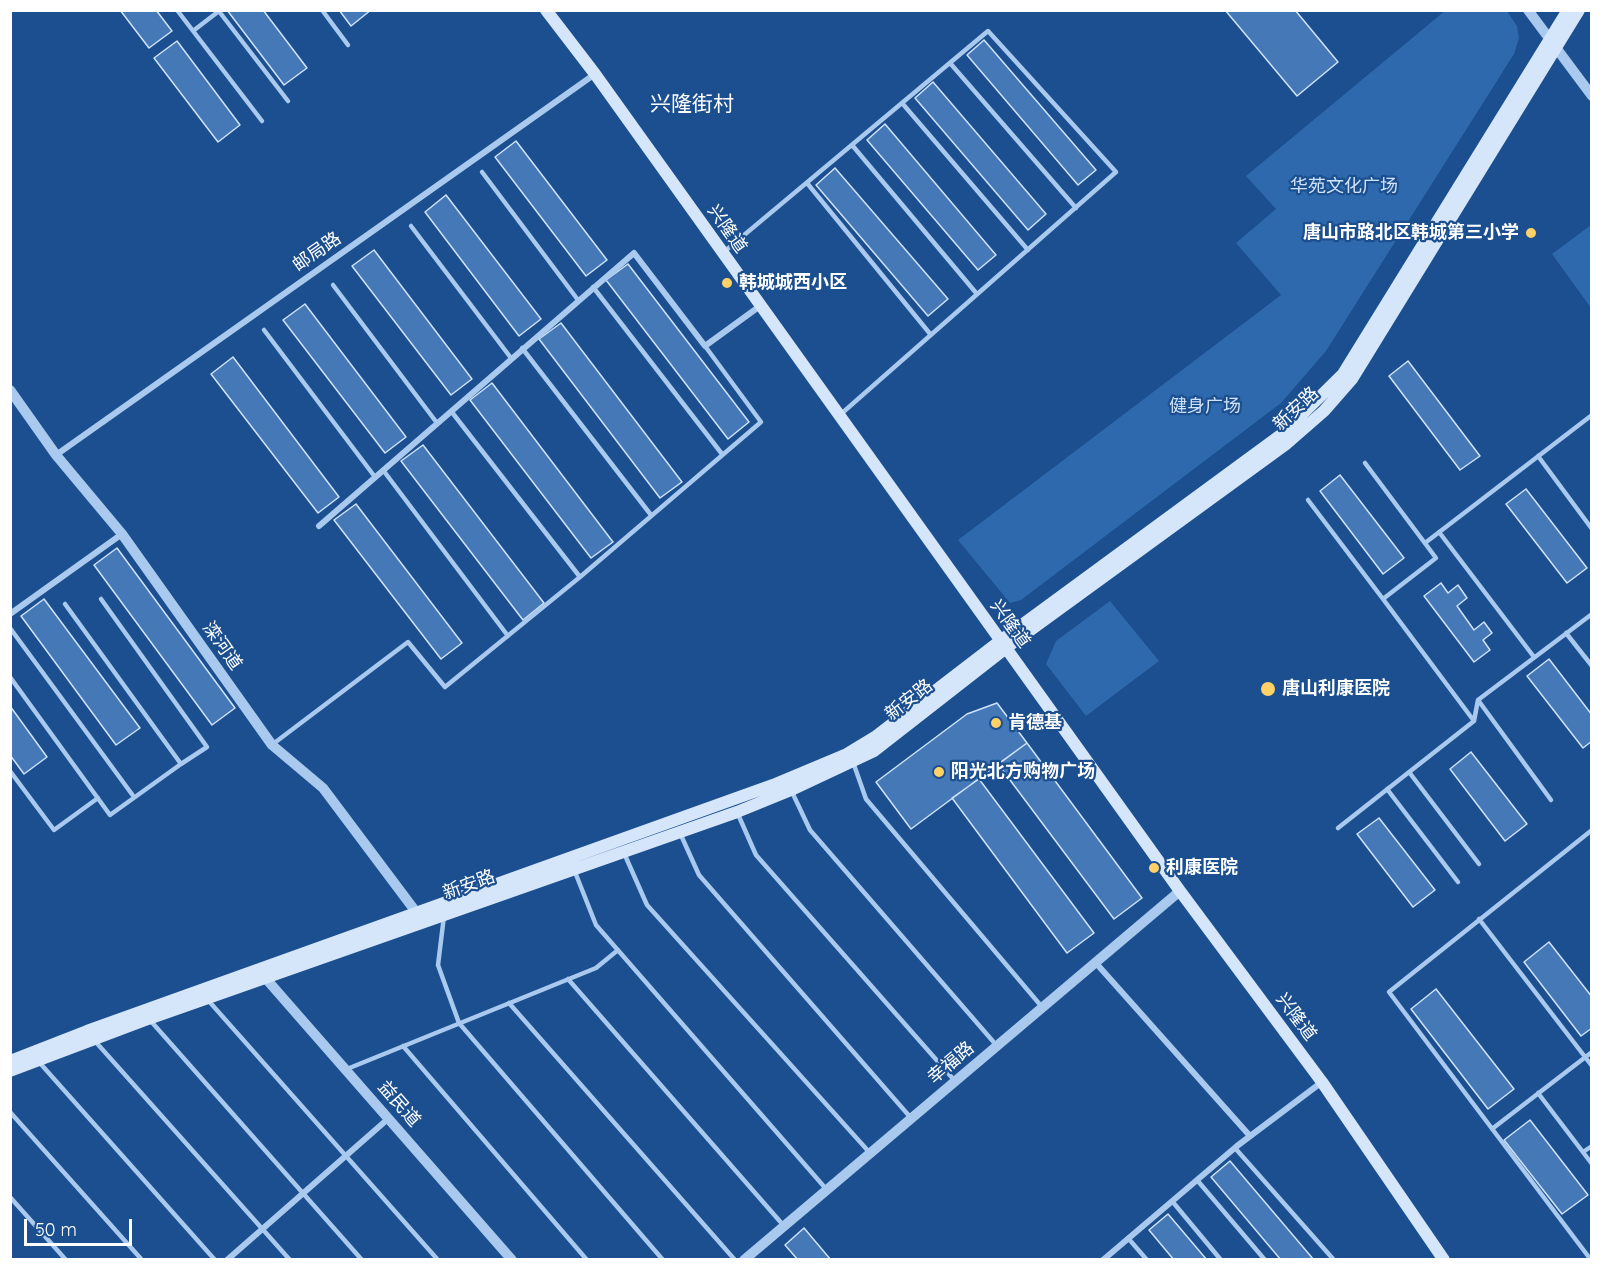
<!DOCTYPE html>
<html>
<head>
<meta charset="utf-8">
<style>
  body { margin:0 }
  #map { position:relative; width:1602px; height:1270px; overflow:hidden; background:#1b4f8f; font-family:Quicksand,sans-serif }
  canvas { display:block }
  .frame { position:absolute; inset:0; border:12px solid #fff; pointer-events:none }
  .scale { position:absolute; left:24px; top:1219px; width:108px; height:27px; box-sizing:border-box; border:3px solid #fff; border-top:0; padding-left:8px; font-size:18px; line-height:21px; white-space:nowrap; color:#fff; -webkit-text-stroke:4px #1b4f8f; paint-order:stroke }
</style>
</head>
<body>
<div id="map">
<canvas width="1602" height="1270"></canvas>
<div class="frame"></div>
<div class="scale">50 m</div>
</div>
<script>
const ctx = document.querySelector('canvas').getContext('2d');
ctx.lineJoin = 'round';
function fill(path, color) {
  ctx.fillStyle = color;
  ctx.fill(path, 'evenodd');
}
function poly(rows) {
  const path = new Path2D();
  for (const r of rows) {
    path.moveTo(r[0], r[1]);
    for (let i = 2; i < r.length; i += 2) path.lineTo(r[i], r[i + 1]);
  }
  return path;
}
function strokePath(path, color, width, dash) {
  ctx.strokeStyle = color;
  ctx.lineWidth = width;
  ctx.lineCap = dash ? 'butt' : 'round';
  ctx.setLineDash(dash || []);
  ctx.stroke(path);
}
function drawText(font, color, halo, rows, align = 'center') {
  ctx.font = font + ' Quicksand,"Noto Sans SC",sans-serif';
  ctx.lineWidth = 4.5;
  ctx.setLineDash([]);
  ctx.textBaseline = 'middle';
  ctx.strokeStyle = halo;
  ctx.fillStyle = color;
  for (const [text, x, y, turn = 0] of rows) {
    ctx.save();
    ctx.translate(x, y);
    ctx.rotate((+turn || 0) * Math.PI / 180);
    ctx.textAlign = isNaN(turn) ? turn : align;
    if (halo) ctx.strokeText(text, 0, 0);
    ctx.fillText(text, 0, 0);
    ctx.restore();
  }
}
fill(poly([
  [1446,10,1507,11,1517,26,1519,38,1514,54,1326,351,1281,403,1021,600,1010,603,958,540,1281,295,1236,243,1276,209,1246,176],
  [1591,225,1591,308,1552,254],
  [1110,601,1159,661,1086,716,1046,664,1056,641]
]), '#2e69ad');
const building = poly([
  [120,10,156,10,172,31,149,48,120,10],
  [227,10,263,10,307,68,284,85,227,10],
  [339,10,371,10,351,26,339,10],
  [1225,10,1295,10,1338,62,1297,96,1225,10],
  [984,40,1096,170,1078,185,967,55,984,40],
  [177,41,240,125,218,142,154,58,177,41],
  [933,82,1046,214,1028,230,915,98,933,82],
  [885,124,996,255,978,270,867,140,885,124],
  [516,141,607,260,586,276,495,157,516,141],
  [835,168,948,299,928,316,816,185,835,168],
  [446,195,541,319,519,336,425,212,446,195],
  [374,250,472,379,451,395,352,266,374,250],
  [628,264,749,422,728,439,606,280,628,264],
  [305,304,406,437,385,453,283,320,305,304],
  [561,323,682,482,660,498,539,339,561,323],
  [233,357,339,497,318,513,211,374,233,357],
  [1408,361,1480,456,1460,470,1389,376,1408,361],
  [492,383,613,542,591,558,470,400,492,383],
  [423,445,544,603,523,620,401,461,423,445],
  [1340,475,1404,558,1383,574,1320,491,1340,475],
  [1526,489,1587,568,1567,583,1506,504,1526,489],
  [356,504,462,643,441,659,334,520,356,504],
  [117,548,235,708,212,725,94,565,117,548],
  [1441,583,1448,593,1458,585,1467,598,1457,606,1474,630,1484,622,1492,633,1483,640,1490,650,1474,662,1424,596,1441,583],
  [44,599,140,728,116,745,21,616,44,599],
  [1549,659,1592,715,1592,741,1583,748,1527,676,1549,659],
  [997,703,1027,743,911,829,876,782,967,714,997,703],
  [10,706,47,757,24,774,10,755,10,706],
  [1027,743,1142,898,1114,919,998,764,1027,743],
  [1471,752,1527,824,1505,841,1450,769,1471,752],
  [979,779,1094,933,1067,953,952,798,979,779],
  [1379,818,1435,890,1413,907,1357,834,1379,818],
  [1549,942,1592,997,1592,1028,1581,1036,1524,962,1549,942],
  [1436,989,1514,1089,1488,1109,1411,1009,1436,989],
  [1530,1120,1588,1195,1562,1214,1504,1140,1530,1120],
  [1230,1161,1314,1260,1281,1260,1211,1177,1230,1161],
  [1168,1214,1207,1260,1174,1260,1149,1230,1168,1214],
  [804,1228,831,1260,798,1260,785,1245,804,1228]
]);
fill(building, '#4478b7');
strokePath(building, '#cfe3fa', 1.5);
strokePath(poly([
  [177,10,262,121],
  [218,10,288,101],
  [322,10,348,45],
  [193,31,219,11],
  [950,63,1076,208],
  [902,103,1028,250],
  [852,145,977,294],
  [482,172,578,300],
  [807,183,931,335],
  [411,226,511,358],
  [725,251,988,31,1116,172,841,414],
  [333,285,437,423],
  [593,287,722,454],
  [264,330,375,477],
  [522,348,651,515],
  [451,411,580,577],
  [1538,456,1592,529],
  [1365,463,1436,558,1383,599,1474,721],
  [383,470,508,636],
  [1308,500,1383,599],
  [1439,532,1534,657],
  [1425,543,1592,415],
  [101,599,207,747,181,764],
  [10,628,134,797],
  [1566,633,1592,666],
  [10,677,110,815,181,764,65,604],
  [1478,700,1551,800],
  [273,744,408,642,445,687,580,577,761,422,705,346],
  [853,762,866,799,1042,1007],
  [10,771,54,830,98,798],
  [1409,772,1479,864],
  [1387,789,1458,882],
  [792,792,810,830,997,1046],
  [737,812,756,855,955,1081],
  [1338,828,1474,721,1478,700,1592,614],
  [680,833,699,875,911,1118],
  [624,853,647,905,870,1153],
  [575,872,596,925,827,1190],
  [444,916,438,965,459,1023,663,1260],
  [1479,919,1592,1066],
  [568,979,784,1226],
  [207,999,438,1260],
  [509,1003,735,1260],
  [149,1019,362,1260],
  [94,1040,290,1260],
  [403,1046,587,1260],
  [39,1062,215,1260],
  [347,1069,596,968,618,950],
  [1538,1093,1592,1164],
  [10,1112,142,1260],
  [1492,1129,1592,1052],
  [1235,1148,1334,1260],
  [1583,1152,1592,1146],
  [1197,1180,1265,1260],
  [10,1197,66,1260],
  [1172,1201,1221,1260],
  [1128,1238,1147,1260],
  [1591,1260,1389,992,1592,830]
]), '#a9c9ee', 4.5);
strokePath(poly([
  [56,455,595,74],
  [319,526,634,253,705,346,760,306],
  [10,614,122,534],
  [1095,962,1250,1136],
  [227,1260,389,1118],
  [1103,1260,1237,1146,1322,1082]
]), '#a9c9ee', 6);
strokePath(poly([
  [1528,10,1592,96],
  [10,390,56,455,122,534,272,745,323,788,416,912],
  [261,973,512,1260],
  [744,1260,1180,891]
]), '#a9c9ee', 10);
strokePath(poly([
  [546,10,595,74,1180,891,1322,1082,1444,1260],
  [10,1061,87,1031,773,785,847,754,875,737,1000,641,1282,434,1343,374,1568,10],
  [10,1071,148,1019,737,812,791,790,874,751,1006,648,1285,445,1324,411,1352,379,1579,10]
]), '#d6e6fa', 12);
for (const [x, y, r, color] of [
  [1531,233,6,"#ffd166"],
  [727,283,6,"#ffd166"],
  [1268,689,8,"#ffd166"],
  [996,723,6,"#ffd166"],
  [939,772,6,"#ffd166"],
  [1154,868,6,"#ffd166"]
]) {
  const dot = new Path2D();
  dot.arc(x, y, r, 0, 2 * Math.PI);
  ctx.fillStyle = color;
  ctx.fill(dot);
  strokePath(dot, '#1b4f8f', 2);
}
drawText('18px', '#cfe3fa', '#1b4f8f', [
  ["华苑文化广场",1344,187],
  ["健身广场",1205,407]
]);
drawText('18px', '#fff', '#1b4f8f', [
  ["兴隆道",727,229,55],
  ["邮局路",317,252,-35],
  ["新安路",1296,409,-43],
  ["兴隆道",1010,624,54],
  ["滦河道",222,646,55],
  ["新安路",909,700,-38],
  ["新安路",469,885,-20],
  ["兴隆道",1296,1017,53],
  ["幸福路",951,1063,-40],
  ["益民道",399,1104,49]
]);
drawText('bold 18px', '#fff', '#1b4f8f', [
  ["唐山市路北区韩城第三小学",1519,233,"right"],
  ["韩城城西小区",739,283],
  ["唐山利康医院",1282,689],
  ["肯德基",1008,723],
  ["阳光北方购物广场",951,772],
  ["利康医院",1166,868]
], 'left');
drawText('21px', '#fff', '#1b4f8f', [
  ["兴隆街村",692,105]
]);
</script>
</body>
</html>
